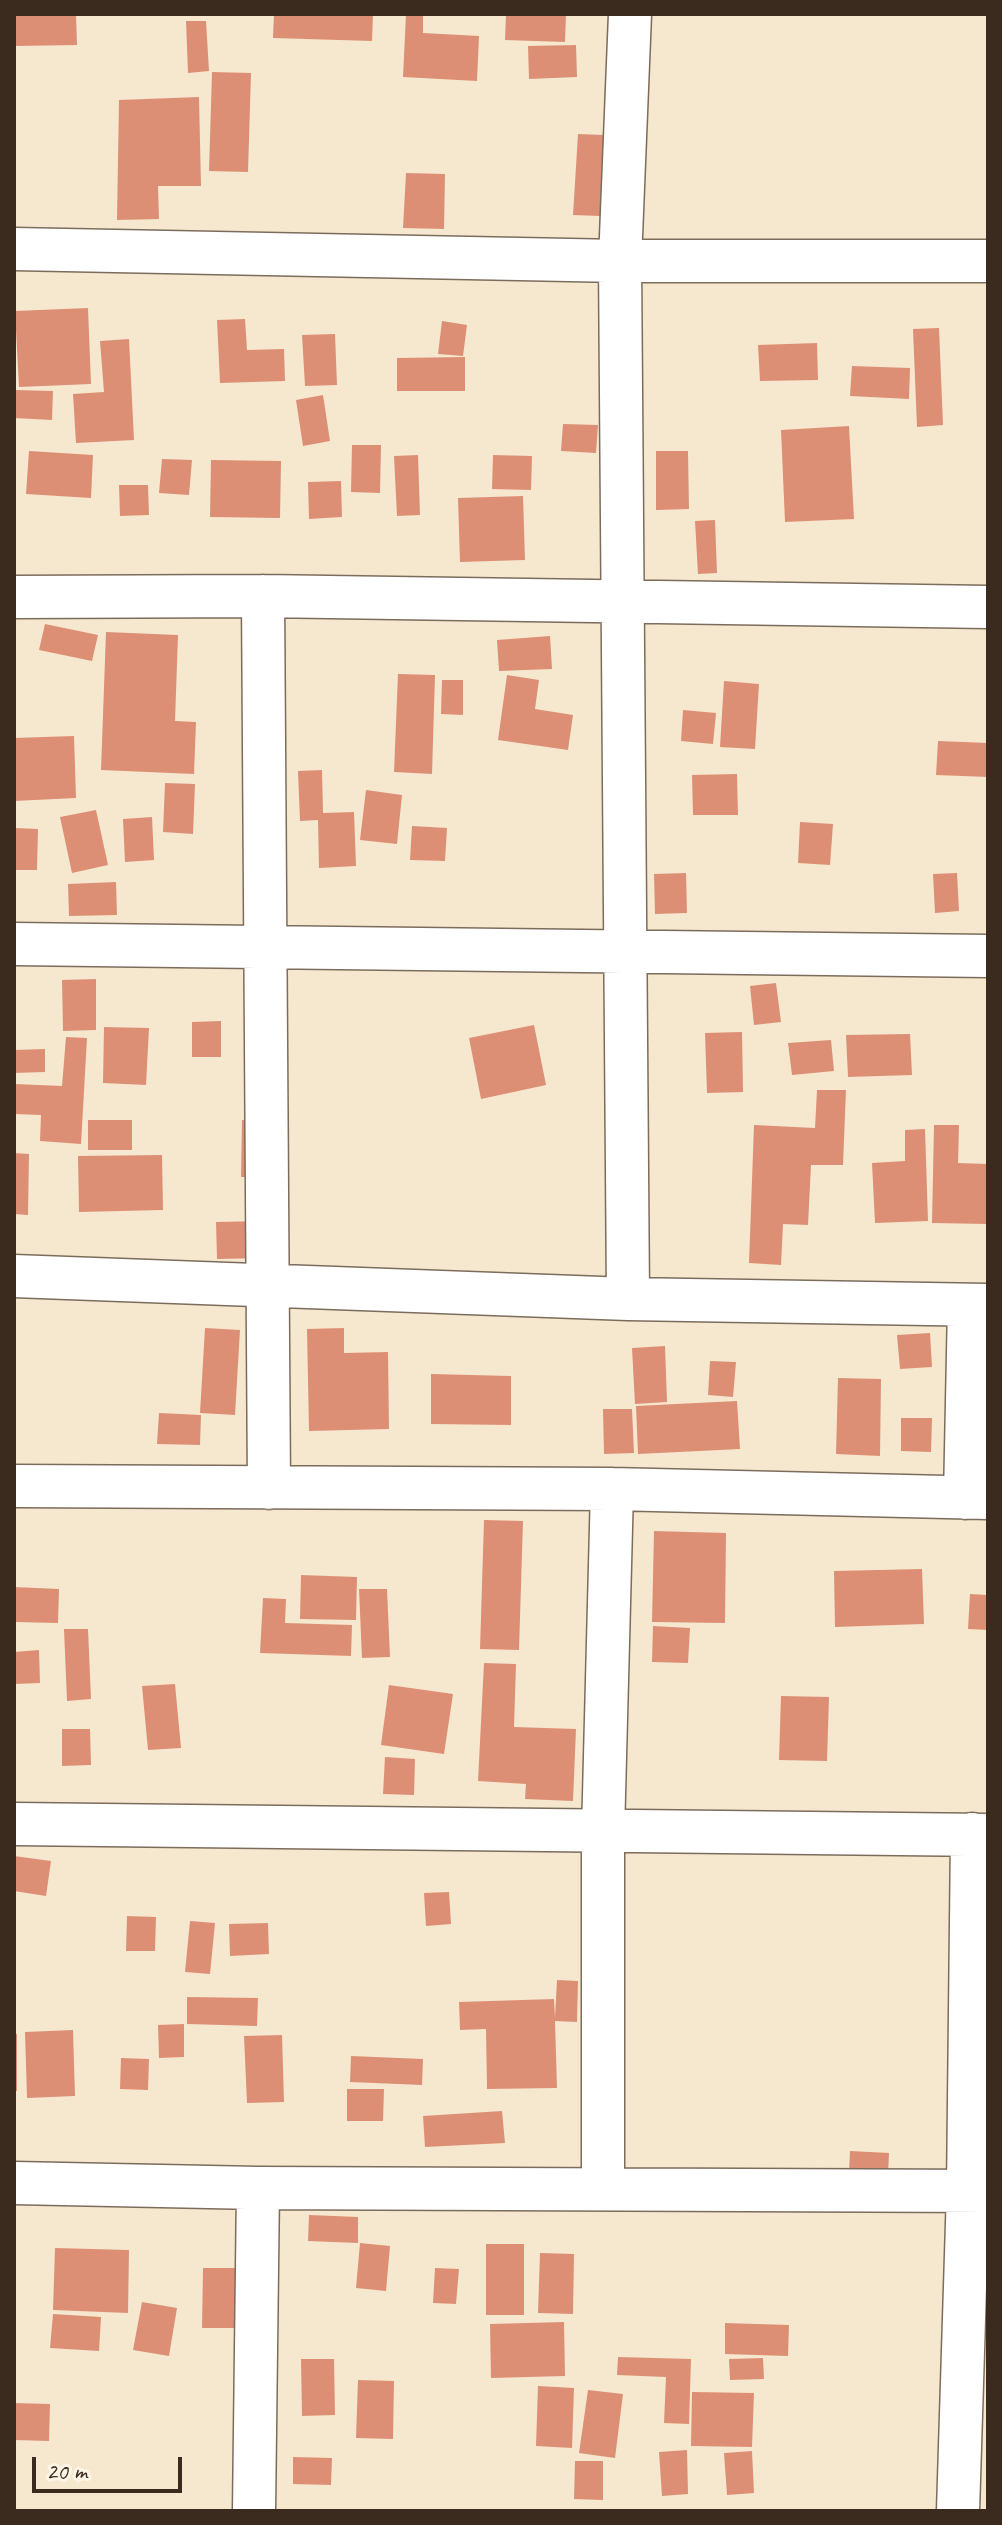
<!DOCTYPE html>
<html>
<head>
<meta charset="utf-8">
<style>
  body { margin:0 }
  #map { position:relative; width:1002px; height:2525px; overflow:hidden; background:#f6e8cf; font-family:Caveat,sans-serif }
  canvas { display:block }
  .frame { position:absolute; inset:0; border:16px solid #3b2a1e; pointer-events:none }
  .scale { position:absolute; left:32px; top:2457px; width:150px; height:36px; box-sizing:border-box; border:4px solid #3b2a1e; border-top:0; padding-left:10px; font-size:24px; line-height:28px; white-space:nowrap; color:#3b2a1e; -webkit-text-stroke:6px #fcf5e5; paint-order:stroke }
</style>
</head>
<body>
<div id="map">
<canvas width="1002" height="2525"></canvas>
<div class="frame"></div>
<div class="scale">20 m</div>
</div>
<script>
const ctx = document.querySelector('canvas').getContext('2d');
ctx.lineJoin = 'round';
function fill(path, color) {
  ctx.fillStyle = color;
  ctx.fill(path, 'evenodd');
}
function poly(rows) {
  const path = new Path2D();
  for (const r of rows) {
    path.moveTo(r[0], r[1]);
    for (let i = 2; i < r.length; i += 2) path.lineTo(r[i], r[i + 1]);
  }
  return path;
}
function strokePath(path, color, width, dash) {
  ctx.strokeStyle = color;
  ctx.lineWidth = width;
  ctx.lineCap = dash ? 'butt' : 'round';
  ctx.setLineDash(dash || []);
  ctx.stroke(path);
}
fill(poly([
  [14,14,76,14,77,45,14,46],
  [274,14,373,14,372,41,273,38],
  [406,14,423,14,423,33,479,36,477,81,403,77],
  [506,14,566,14,565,42,505,40],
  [186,21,206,21,209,71,188,73],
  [576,45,577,77,529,79,528,46],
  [212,72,251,73,248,172,209,171],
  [199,97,201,186,158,186,159,219,117,220,119,100],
  [578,134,604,135,600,216,573,215],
  [406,173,445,174,444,229,403,228],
  [88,308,91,384,19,387,15,311],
  [245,319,247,350,284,349,285,381,220,383,217,320],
  [442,321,467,325,463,356,438,354],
  [939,328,943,425,917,427,913,329],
  [335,334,337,385,305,386,302,335],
  [129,339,134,440,76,443,73,394,104,392,100,341],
  [817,343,818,380,760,381,758,345],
  [465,357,465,391,397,391,397,358],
  [852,366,910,368,909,399,850,396],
  [14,390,53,391,52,420,14,418],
  [323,395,330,441,303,446,296,400],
  [563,424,598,425,596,453,561,451],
  [849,426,854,519,785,522,781,430],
  [352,445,381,445,380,493,351,492],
  [29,451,93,455,91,498,26,494],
  [656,451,688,451,689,509,656,510],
  [418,455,420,515,397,516,394,456],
  [493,455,532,456,531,490,492,489],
  [162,459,192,460,189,495,159,493],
  [211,460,281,461,280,518,210,517],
  [341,481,342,517,309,519,308,482],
  [119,485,148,485,149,515,120,516],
  [523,496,525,560,460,562,458,498],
  [715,520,717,573,698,574,695,521],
  [45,624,98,635,92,661,39,650],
  [106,632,178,635,175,721,196,722,194,774,101,770],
  [550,636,552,669,499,671,497,640],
  [398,674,435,675,432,774,394,772],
  [507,675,539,680,535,709,573,715,568,750,498,740],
  [442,680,463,680,463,715,441,714],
  [724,681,759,684,755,749,720,747],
  [683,710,716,713,713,744,681,741],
  [74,736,76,798,14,801,14,738],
  [938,741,988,743,988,777,936,775],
  [322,770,323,813,354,812,356,866,319,868,318,820,300,821,298,771],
  [737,774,738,815,693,815,692,775],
  [165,783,195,784,193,834,163,832],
  [366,790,402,795,397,844,360,840],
  [96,810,108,865,72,873,60,817],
  [152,817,154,860,125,862,123,819],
  [800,822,833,824,830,865,798,863],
  [412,826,447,828,445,861,410,860],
  [14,828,38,829,37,870,14,870],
  [686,873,687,913,655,914,654,874],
  [957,873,959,911,935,913,933,874],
  [116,882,117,915,69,916,68,884],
  [96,979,96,1030,63,1031,62,980],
  [776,983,781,1022,754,1025,750,986],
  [221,1021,221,1057,192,1057,192,1022],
  [534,1025,546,1085,481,1099,469,1038],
  [104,1027,149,1028,146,1085,103,1083],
  [742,1032,743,1092,707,1093,705,1033],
  [910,1034,912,1075,848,1077,846,1035],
  [66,1037,87,1038,81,1144,40,1141,41,1115,14,1114,14,1084,62,1086],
  [831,1040,834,1071,792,1075,788,1043],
  [45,1049,45,1072,14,1073,14,1050],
  [817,1090,846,1090,843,1165,811,1165,808,1225,783,1224,781,1265,749,1263,754,1125,815,1128],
  [88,1120,132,1120,132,1150,88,1150],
  [242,1120,266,1121,266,1177,241,1177],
  [934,1125,959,1125,958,1163,988,1164,988,1224,932,1223],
  [925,1129,928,1221,875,1223,872,1163,905,1161,905,1130],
  [14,1153,29,1154,28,1215,14,1214],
  [162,1155,163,1210,79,1212,78,1156],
  [266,1221,266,1258,217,1259,216,1222],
  [205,1328,240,1330,235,1415,200,1413],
  [344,1328,344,1353,388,1352,389,1429,309,1431,307,1329],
  [930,1333,932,1367,900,1369,897,1335],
  [665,1346,667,1402,635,1404,632,1348],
  [710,1361,736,1362,733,1397,708,1395],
  [431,1374,511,1376,511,1425,431,1424],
  [838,1378,881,1379,880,1456,836,1454],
  [737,1401,740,1449,638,1454,636,1406],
  [603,1409,632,1409,634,1453,604,1454],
  [159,1413,201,1415,200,1445,157,1444],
  [901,1418,932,1418,931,1452,901,1451],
  [484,1520,523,1521,519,1650,480,1649],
  [654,1531,726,1533,725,1623,652,1622],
  [922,1569,924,1624,835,1627,834,1571],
  [301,1575,357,1577,356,1620,300,1619],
  [14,1587,59,1589,58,1623,14,1622],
  [359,1589,387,1589,390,1657,362,1658],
  [970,1594,988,1595,988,1630,968,1629],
  [263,1598,286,1599,285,1623,352,1625,351,1656,260,1653],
  [653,1626,690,1628,688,1663,652,1662],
  [64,1629,88,1629,91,1699,67,1701],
  [39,1650,40,1683,14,1684,14,1652],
  [484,1663,516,1664,514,1727,576,1729,573,1801,525,1799,526,1784,478,1781],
  [175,1684,181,1748,148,1750,142,1686],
  [389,1685,453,1694,444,1754,381,1745],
  [781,1696,829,1697,827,1761,779,1760],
  [62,1729,90,1729,91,1765,62,1766],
  [385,1757,415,1759,414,1795,383,1794],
  [14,1856,51,1861,46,1896,14,1891],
  [449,1892,451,1924,426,1926,424,1893],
  [127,1916,156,1917,155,1951,126,1951],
  [190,1921,215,1923,210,1974,185,1972],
  [268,1923,269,1954,230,1956,229,1924],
  [557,1980,578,1981,577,2022,555,2021,557,2088,487,2089,486,2029,460,2030,459,2002,554,1999,555,2018],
  [187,1997,258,1998,257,2026,187,2024],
  [184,2024,184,2057,159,2058,158,2025],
  [73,2030,75,2096,27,2098,25,2032],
  [14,2034,17,2034,17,2091,14,2091],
  [282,2035,284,2102,247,2103,244,2036],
  [351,2056,423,2059,422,2085,350,2082],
  [121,2058,149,2059,148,2090,120,2089],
  [347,2089,384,2089,383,2121,347,2121],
  [502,2111,505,2143,425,2147,423,2116],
  [850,2151,889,2153,888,2175,849,2173],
  [309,2215,358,2217,358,2243,308,2241],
  [360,2243,390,2246,386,2291,356,2288],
  [486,2244,524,2244,524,2315,486,2315],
  [55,2248,129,2250,128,2313,53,2310],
  [540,2253,574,2254,573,2314,538,2313],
  [203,2268,238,2268,237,2328,202,2328],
  [435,2268,459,2269,456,2304,433,2303],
  [142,2302,177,2308,169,2356,133,2350],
  [53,2314,101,2317,99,2351,50,2348],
  [564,2322,565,2376,491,2378,490,2324],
  [725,2323,789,2325,788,2356,725,2354],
  [618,2357,691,2359,689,2424,664,2423,666,2377,617,2375],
  [763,2358,764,2379,730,2380,729,2359],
  [301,2359,334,2359,335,2415,302,2416],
  [358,2380,394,2381,393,2439,356,2438],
  [538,2386,574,2388,572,2448,536,2446],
  [588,2390,623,2394,615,2458,579,2453],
  [692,2392,754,2393,752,2447,691,2446],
  [14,2403,50,2404,49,2441,14,2440],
  [687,2450,688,2494,662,2496,659,2452],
  [752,2451,754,2493,727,2495,724,2453],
  [293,2457,332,2458,331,2485,293,2484],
  [575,2461,603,2461,603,2500,574,2499]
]), '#dd8f75');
const minor = poly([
  [14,249,620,261,988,261],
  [263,596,269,1488],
  [14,597,263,596,988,607],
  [14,944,988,956],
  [14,1276,628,1299,988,1305],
  [628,1299,620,261,630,14],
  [14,1486,612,1489,988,1498],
  [965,1498,969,1305],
  [14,1824,988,1835],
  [14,2183,258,2188,988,2191],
  [603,2188,603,1833,612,1489],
  [254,2511,258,2188],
  [958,2511,968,2191,972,1834]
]);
strokePath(minor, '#7c6c5c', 45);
strokePath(minor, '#fff', 42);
</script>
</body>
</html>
